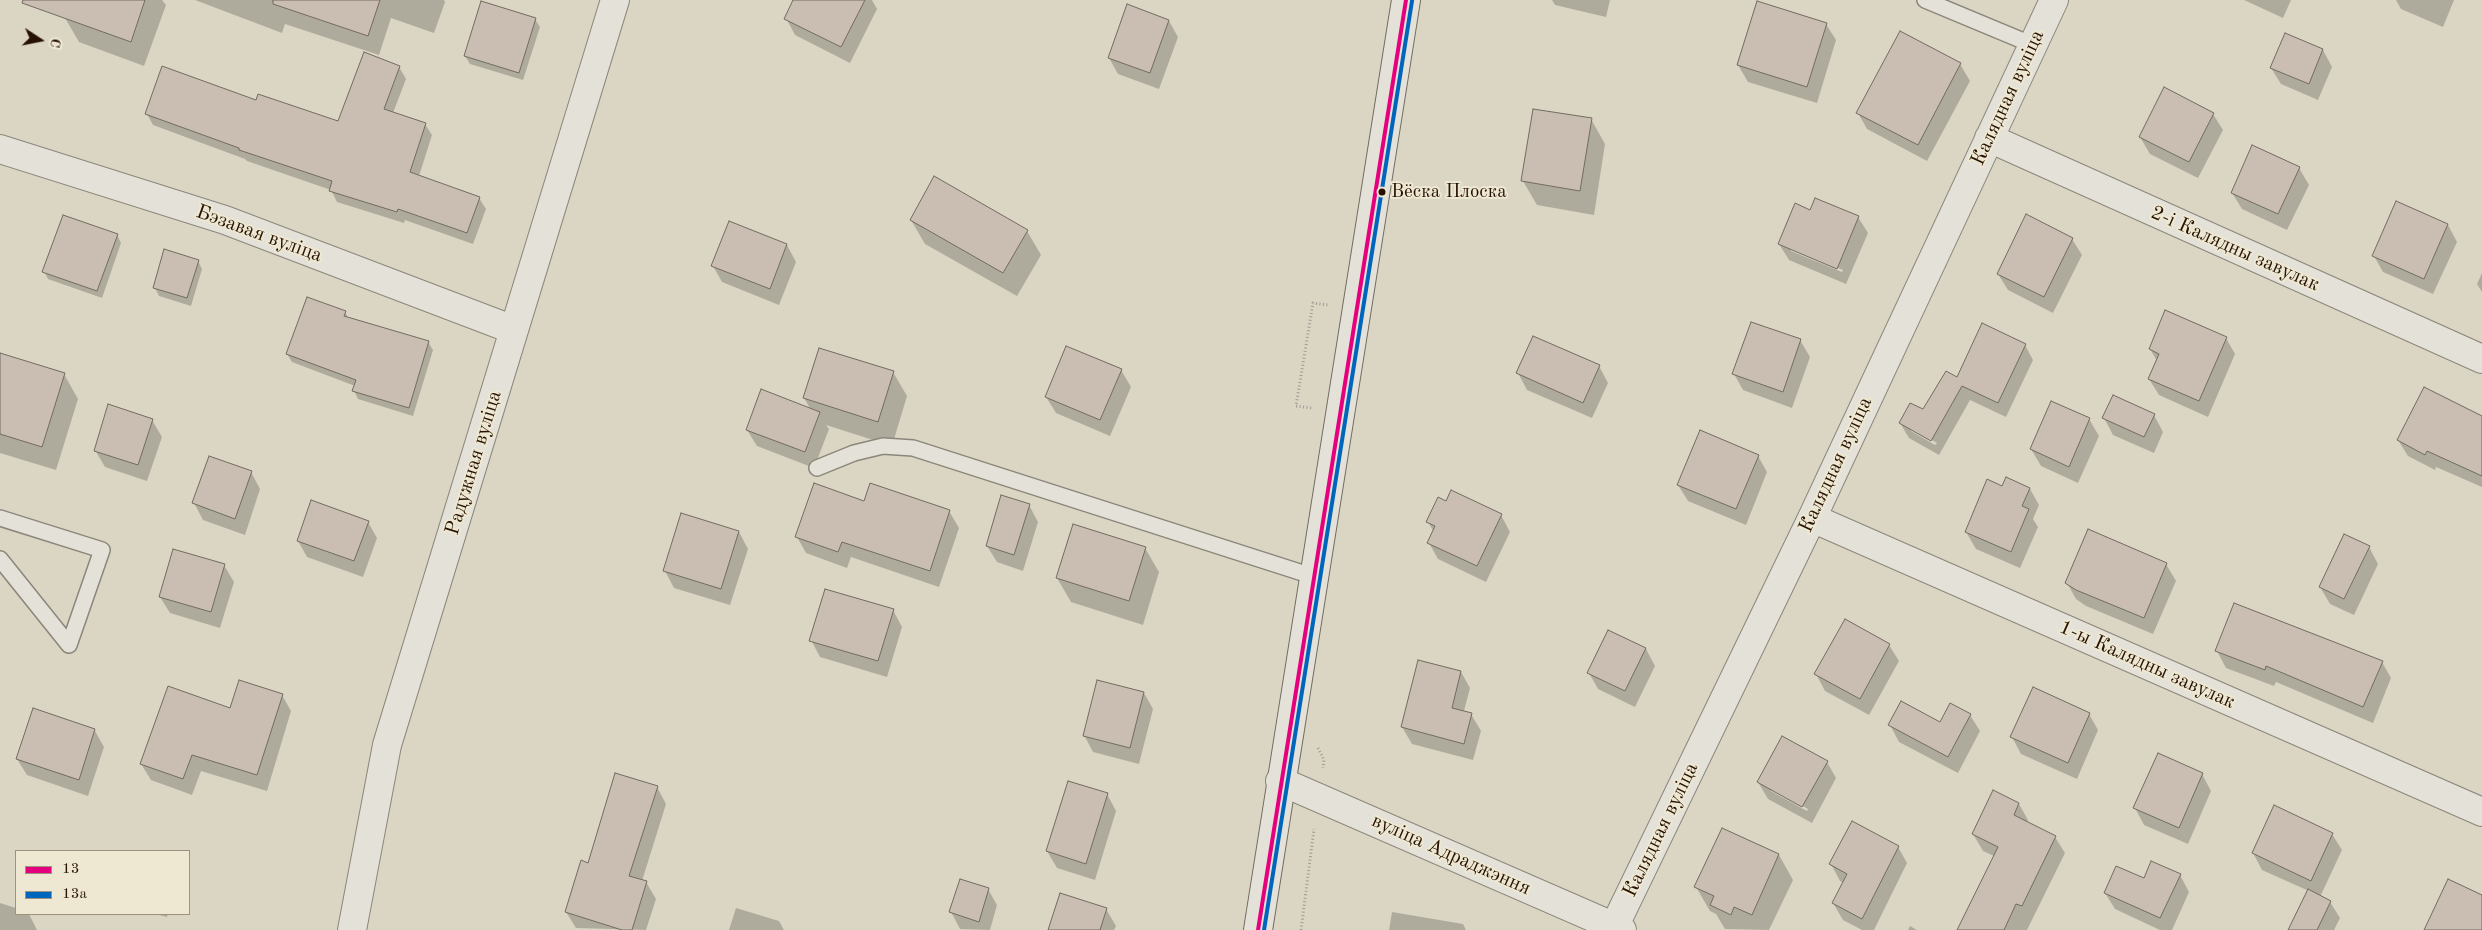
<!DOCTYPE html>
<html>
<head>
<meta charset="utf-8">
<style>
  body { margin:0 }
  #map { position:relative; width:2482px; height:930px; overflow:hidden; background:#dbd6c4; font-family:"Old Standard TT",serif }
  canvas { display:block }
  .legend { position:absolute; left:15px; top:850px; width:175px; height:65px; box-sizing:border-box; background:#eee8d2; border:1px solid #9e927f; margin:0; padding:6px 9px; list-style:none; font-size:15px; color:#261103 }
  .legend li { display:flex; align-items:center; gap:10px; height:25px }
  .legend b { width:25px; border:1px solid #9e927f }
  .north { position:absolute; left:15px; top:15px; width:50px; height:50px; -webkit-text-stroke:4px #eee8d2; paint-order:stroke; rotate:101deg; font-size:14px; font-weight:700; line-height:20px; text-align:center; color:#261103 }
  .north::after { content:''; display:block; margin:auto; width:18px; height:22px; background:#261103; clip-path:polygon(50% 0,100% 100%,50% 72%,0 100%) }
</style>
</head>
<body>
<div id="map">
<canvas width="2482" height="930"></canvas>
<ul class="legend">
<li><b style="height:6px;background:#e5007d"></b>13</li>
<li><b style="height:6px;background:#0065bd"></b>13а</li>
</ul>
<div class="north">С</div>
</div>
<script>
const ctx = document.querySelector('canvas').getContext('2d');
ctx.lineJoin = 'round';
function fill(path, color) {
  ctx.fillStyle = color;
  ctx.fill(path, 'evenodd');
}
function poly(rows) {
  const path = new Path2D();
  for (const r of rows) {
    path.moveTo(r[0], r[1]);
    for (let i = 2; i < r.length; i += 2) path.lineTo(r[i], r[i + 1]);
  }
  return path;
}
function strokePath(path, color, width, dash) {
  ctx.strokeStyle = color;
  ctx.lineWidth = width;
  ctx.lineCap = dash ? 'butt' : 'round';
  ctx.setLineDash(dash || []);
  ctx.stroke(path);
}
function drawText(font, color, halo, rows, align = 'center') {
  ctx.font = font + ' "Old Standard TT",serif';
  ctx.lineWidth = 4;
  ctx.setLineDash([]);
  ctx.textBaseline = 'middle';
  ctx.strokeStyle = halo;
  ctx.fillStyle = color;
  for (const [text, x, y, turn = 0] of rows) {
    ctx.save();
    ctx.translate(x, y);
    ctx.rotate((+turn || 0) * Math.PI / 180);
    ctx.textAlign = isNaN(turn) ? turn : align;
    if (halo) ctx.strokeText(text, 0, 0);
    ctx.fillText(text, 0, 0);
    ctx.restore();
  }
}
fill(poly([
  [71,0,162,0,166,5,144,66,79,42,65,18],
  [195,0,444,0,445,2,434,33,391,18,379,55,285,24,282,33],
  [795,0,872,0,877,9,850,63,795,35,786,18],
  [1552,0,1610,0,1606,17,1555,5],
  [2244,0,2291,0,2283,18],
  [2396,0,2454,0,2443,27,2401,9],
  [535,19,540,27,523,80,470,64,465,56],
  [1169,21,1178,37,1159,89,1118,74,1109,58],
  [1826,24,1836,40,1817,103,1748,82,1738,65],
  [2285,35,2323,50,2332,67,2318,100,2281,84,2271,68],
  [1960,64,1970,81,1927,161,1867,129,1858,113],
  [399,67,406,79,393,113,425,124,432,135,419,176,479,198,486,209,473,244,405,220,404,223,337,202,331,190,247,161,245,159,153,125,147,114,257,101,339,122],
  [2213,114,2223,130,2198,178,2150,154,2140,137],
  [1591,119,1605,144,1594,215,1537,205,1523,181],
  [2299,168,2309,185,2287,230,2242,209,2232,193],
  [2397,203,2448,225,2457,242,2433,294,2383,272,2374,256],
  [1811,211,1858,217,1868,233,1846,284,1789,260,1779,244],
  [1791,248,1843,270,1842,272,1791,251],
  [911,220,1027,231,1041,255,1017,296,925,244],
  [730,222,787,245,796,262,779,305,722,282,713,266],
  [117,235,121,243,102,298,48,279,44,271],
  [2072,239,2082,255,2053,313,2008,290,1998,274],
  [198,261,202,269,191,306,159,296,155,288],
  [2482,273,2482,292,2477,284],
  [345,312,349,319,428,342,433,350,413,416,358,399,354,391,355,386,292,362,287,354],
  [2226,338,2235,354,2208,417,2159,395,2149,379,2157,361,2150,349],
  [1800,340,1810,357,1792,408,1743,390,1734,374],
  [2025,345,2033,360,2006,417,1970,400,1939,455,1909,438,1900,423,1923,411,1957,378],
  [1911,428,1937,443,1935,445,1911,431],
  [0,354,64,374,78,399,56,470,0,453],
  [1599,366,1608,383,1592,418,1527,390,1518,373],
  [1121,370,1131,387,1110,436,1056,413,1046,397],
  [893,372,907,396,892,446,826,425,829,429,814,468,757,446,747,430,811,410,804,398],
  [2154,415,2163,432,2154,453,2113,435,2104,418],
  [2482,418,2482,487,2436,467,2435,470,2408,456,2398,440],
  [2089,419,2099,436,2078,483,2041,466,2031,449],
  [152,420,162,437,147,481,105,467,95,450],
  [1758,456,1767,472,1746,525,1688,501,1678,485],
  [251,472,260,489,245,535,203,520,194,503],
  [2002,487,2030,489,2039,505,2033,519,2038,527,2020,568,1976,549,1966,532],
  [865,503,949,511,959,528,939,587,851,557,847,568,806,553,797,537],
  [1446,503,1501,515,1510,532,1486,582,1438,559,1429,543,1434,532,1428,522],
  [1029,505,1038,522,1023,571,997,562,987,546],
  [682,515,739,532,748,549,730,605,674,588,665,571],
  [368,522,377,538,363,577,307,557,298,541],
  [2369,547,2378,564,2354,615,2330,604,2320,587],
  [1145,548,1159,572,1143,625,1071,602,1057,578],
  [2166,564,2176,581,2153,634,2086,606,2076,599,2067,583],
  [224,565,234,582,220,628,170,613,160,597],
  [893,610,902,627,887,677,820,657,811,640],
  [1609,631,1646,649,1655,666,1635,707,1598,689,1589,673],
  [1889,645,1899,661,1869,715,1825,691,1816,674],
  [2217,651,2382,662,2391,678,2373,723,2276,682,2274,686,2226,668],
  [1461,672,1470,688,1464,711,1471,714,1481,731,1473,760,1412,744,1402,727],
  [1144,693,1153,709,1139,764,1093,752,1084,735],
  [282,695,291,711,267,791,201,771,192,795,151,780,141,764,231,709],
  [33,710,95,731,104,747,88,796,27,775,17,759],
  [2089,714,2098,730,2077,779,2021,754,2012,737],
  [1970,715,1980,731,1958,773,1899,742,1890,725,1941,724],
  [1827,762,1836,778,1812,823,1768,799,1758,782],
  [1771,788,1808,809,1807,811,1771,791],
  [2202,774,2211,791,2188,844,2144,825,2135,808],
  [657,787,666,804,642,881,646,882,656,899,646,930,576,928,566,912,588,864],
  [1107,794,1116,811,1095,880,1057,868,1047,851],
  [2019,804,2028,820,2027,823,2055,837,2065,853,2027,930,1959,930,1994,856,1983,851,1973,834],
  [1723,829,1779,855,1793,880,1769,930,1725,929,1716,914,1710,911,1696,887],
  [2332,834,2342,850,2320,897,2330,902,2340,918,2334,930,2290,930,2309,891,2262,870,2253,853],
  [1898,847,1907,863,1874,930,1862,930,1843,920,1833,903,1844,883,1840,881,1831,864],
  [2180,875,2189,892,2172,930,2160,930,2115,909,2105,893,2144,880],
  [988,889,997,905,990,930,960,929,951,912],
  [0,903,16,908,16,914,29,914,37,930,0,930],
  [736,908,779,921,784,930,729,930],
  [1106,909,1116,926,1114,930,1050,930],
  [1392,912,1463,924,1466,930,1389,930],
  [155,914,168,914,167,917],
  [1910,926,1917,930,1908,930]
]), '#0003');
const building = poly([
  [23,0,145,0,131,42,22,3,23,0],
  [273,0,380,0,368,36,273,4,273,0],
  [793,0,865,0,841,47,784,19,793,0],
  [481,1,536,18,519,73,464,56,481,1],
  [1757,1,1827,23,1807,87,1737,65,1757,1],
  [1127,4,1169,20,1150,73,1108,58,1127,4],
  [1900,31,1961,63,1918,145,1856,113,1900,31],
  [2285,33,2323,49,2309,84,2270,68,2285,33],
  [364,52,400,66,384,109,426,123,410,172,480,197,467,233,398,209,397,212,329,191,332,181,239,150,239,148,145,114,162,66,256,100,258,94,338,121,364,52],
  [2164,87,2214,113,2189,162,2139,137,2164,87],
  [1533,109,1592,118,1580,191,1521,181,1533,109],
  [2252,145,2300,167,2278,214,2231,193,2252,145],
  [934,176,1028,230,1003,273,910,220,934,176],
  [1815,198,1859,216,1837,269,1778,244,1795,203,1810,210,1815,198],
  [2396,201,2448,224,2424,279,2372,256,2396,201],
  [2026,214,2073,238,2044,297,1997,274,2026,214],
  [63,215,118,234,97,291,42,272,63,215],
  [729,221,787,244,770,289,711,266,729,221],
  [164,249,199,260,187,298,153,288,164,249],
  [307,297,346,311,344,316,429,341,409,408,352,391,356,380,286,354,307,297],
  [2165,310,2227,337,2199,401,2148,379,2159,354,2149,349,2165,310],
  [1751,322,1801,339,1783,392,1732,374,1751,322],
  [1982,323,2026,344,1998,403,1962,386,1931,441,1899,423,1910,403,1923,409,1946,371,1957,377,1982,323],
  [1533,336,1600,365,1583,403,1516,373,1533,336],
  [1066,346,1122,369,1100,420,1045,397,1066,346],
  [819,348,894,371,878,422,803,398,819,348],
  [0,353,65,373,42,447,0,434,0,353],
  [2424,387,2482,416,2482,476,2427,451,2425,455,2397,440,2424,387],
  [761,389,820,412,805,452,746,430,761,389],
  [2113,395,2155,414,2144,437,2102,418,2113,395],
  [2051,401,2090,418,2069,467,2030,449,2051,401],
  [108,404,153,419,138,465,94,451,108,404],
  [1700,430,1759,455,1736,509,1677,485,1700,430],
  [209,456,252,471,235,519,192,503,209,456],
  [2006,477,2030,488,2022,506,2029,509,2011,552,1965,532,1987,479,2002,486,2006,477],
  [814,483,864,501,870,483,950,510,930,571,842,542,838,552,795,537,814,483],
  [1451,490,1502,514,1477,566,1427,543,1435,526,1426,522,1438,497,1446,501,1451,490],
  [1001,495,1030,504,1014,555,986,546,1001,495],
  [311,500,369,521,354,561,297,541,311,500],
  [681,513,739,531,721,589,663,571,681,513],
  [1073,524,1146,547,1129,601,1056,578,1073,524],
  [2088,529,2167,563,2144,618,2076,590,2065,583,2088,529],
  [2344,534,2370,546,2344,599,2319,587,2344,534],
  [173,549,225,564,211,612,159,597,173,549],
  [825,589,894,609,878,661,809,641,825,589],
  [2234,603,2383,661,2363,707,2266,666,2265,670,2215,651,2234,603],
  [1845,619,1890,644,1860,699,1814,674,1845,619],
  [1608,630,1646,648,1625,691,1587,673,1608,630],
  [1418,660,1461,671,1452,708,1472,713,1464,744,1401,727,1418,660],
  [239,680,283,694,257,775,192,755,183,779,140,764,168,686,230,708,239,680],
  [1097,680,1144,692,1130,748,1083,736,1097,680],
  [2033,687,2090,713,2068,763,2010,737,2033,687],
  [1901,701,1940,722,1950,703,1971,714,1948,757,1888,725,1901,701],
  [33,708,95,729,79,780,16,759,33,708],
  [1782,736,1828,761,1802,807,1757,782,1782,736],
  [2158,753,2203,773,2179,828,2133,808,2158,753],
  [615,773,658,786,629,876,647,881,632,930,622,930,565,912,581,860,588,863,615,773],
  [1068,781,1108,793,1086,864,1046,851,1068,781],
  [1993,790,2019,803,2014,815,2056,836,2022,906,2016,904,2004,930,1957,930,1998,847,1972,834,1993,790],
  [2274,805,2333,833,2311,881,2252,853,2274,805],
  [1852,821,1899,846,1862,919,1832,903,1847,874,1829,864,1852,821],
  [1722,828,1779,854,1752,915,1734,907,1731,915,1710,905,1714,896,1694,887,1722,828],
  [2151,861,2181,874,2160,918,2104,893,2116,866,2144,878,2151,861],
  [960,879,989,888,979,922,949,912,960,879],
  [2448,879,2482,895,2482,930,2424,930,2448,879],
  [2308,889,2331,901,2317,930,2288,930,2308,889],
  [1060,893,1107,908,1100,930,1048,930,1060,893]
]);
fill(building, '#cabdb1');
strokePath(building, '#716b60', 1);
const service = poly([
  [1925,0,2033,45],
  [817,468,854,453,883,446,913,448,1312,576],
  [0,518,102,550,69,645,0,559]
]);
const minor = poly([
  [1989,138,2482,359],
  [0,149,225,220,514,330],
  [1812,518,2482,812],
  [1280,781,1622,930],
  [1614,927,1812,518,2054,0],
  [352,930,387,745,615,0]
]);
const secondary = poly([
  [1258,930,1406,0]
]);
strokePath(service, '#8b867a', 18);
strokePath(minor, '#8b867a', 30);
strokePath(secondary, '#716b60', 30);
strokePath(poly([
  [1311,408,1296,406,1313,303,1328,305],
  [1318,748,1324,760,1323,768],
  [1301,930,1314,829]
]), '#9f9a92', 3, [1, 2.5]);
strokePath(service, '#e4e1d8', 15);
strokePath(minor, '#e4e1d8', 28);
strokePath(secondary, '#e4e1d8', 28);
strokePath(poly([
  [1258,930,1406,0]
]), '#e5007d', 4);
strokePath(poly([
  [1264,930,1412,1]
]), '#0065bd', 4);
for (const [x, y, r, color] of [
  [1382,192,4.5,"#261103"]
]) {
  const dot = new Path2D();
  dot.arc(x, y, r, 0, 2 * Math.PI);
  ctx.fillStyle = color;
  ctx.fill(dot);
  strokePath(dot, '#eee8d2', 2);
}
drawText('19px', '#261103', '#eee8d2', [
  ["Вёска Плоска",1391,192]
], 'left');
drawText('20px', '#261103', '#eee8d2', [
  ["Калядная вуліца",2008,98,-65],
  ["Бэзавая вуліца",259,234,20],
  ["2-і Калядны завулак",2235,249,24],
  ["Радужная вуліца",474,463,-73],
  ["Калядная вуліца",1836,465,-65],
  ["1-ы Калядны завулак",2147,665,24],
  ["Калядная вуліца",1661,830,-64],
  ["вуліца Адраджэння",1451,855,24]
]);
</script>
</body>
</html>
